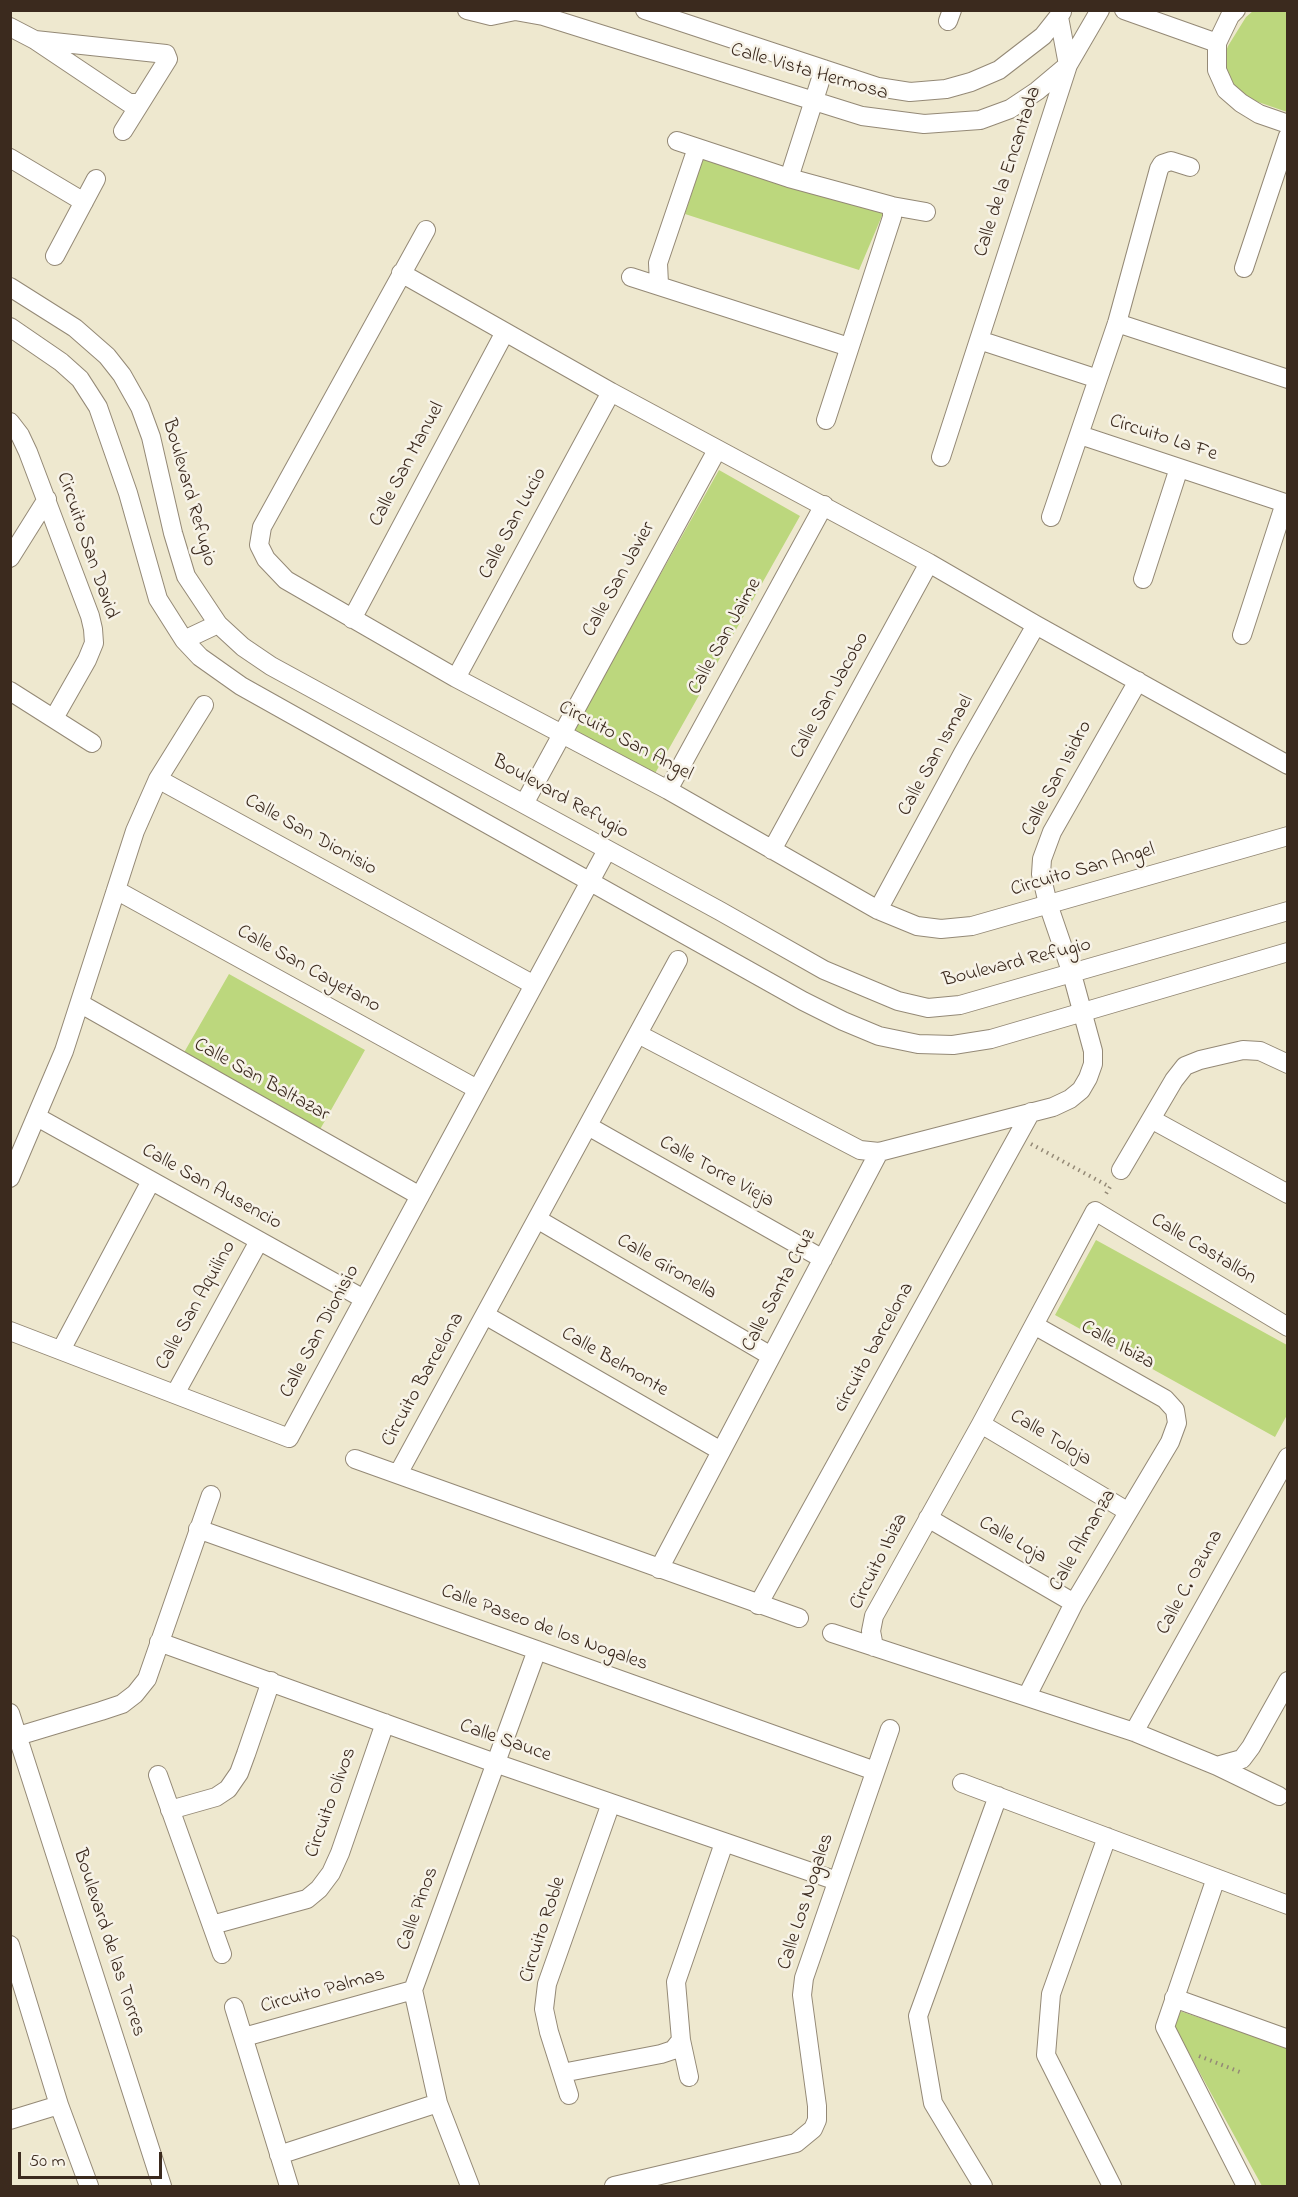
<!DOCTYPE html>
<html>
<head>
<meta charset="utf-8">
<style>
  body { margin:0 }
  #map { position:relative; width:1298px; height:2197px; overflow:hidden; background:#eee8cf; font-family:"Indie Flower",sans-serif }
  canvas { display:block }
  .frame { position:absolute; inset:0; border:12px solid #3b2a1e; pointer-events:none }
  .scale { position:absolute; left:18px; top:2152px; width:144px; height:27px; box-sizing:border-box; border:3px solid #3b2a1e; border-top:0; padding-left:8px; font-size:18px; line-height:21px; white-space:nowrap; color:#3b2a1e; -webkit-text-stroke:4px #f7f3e8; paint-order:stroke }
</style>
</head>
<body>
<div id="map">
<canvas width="1298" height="2197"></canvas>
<div class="frame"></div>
<div class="scale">50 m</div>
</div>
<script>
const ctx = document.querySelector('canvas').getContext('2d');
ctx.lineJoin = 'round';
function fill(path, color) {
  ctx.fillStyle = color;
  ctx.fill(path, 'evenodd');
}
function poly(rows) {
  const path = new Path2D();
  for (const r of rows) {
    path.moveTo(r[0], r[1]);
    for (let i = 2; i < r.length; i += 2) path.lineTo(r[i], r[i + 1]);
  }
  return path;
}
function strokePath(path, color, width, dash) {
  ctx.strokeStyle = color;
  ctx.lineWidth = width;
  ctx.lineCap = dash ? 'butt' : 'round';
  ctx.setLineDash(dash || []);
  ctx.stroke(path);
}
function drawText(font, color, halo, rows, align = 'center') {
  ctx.font = font + ' "Indie Flower",sans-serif';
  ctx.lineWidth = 5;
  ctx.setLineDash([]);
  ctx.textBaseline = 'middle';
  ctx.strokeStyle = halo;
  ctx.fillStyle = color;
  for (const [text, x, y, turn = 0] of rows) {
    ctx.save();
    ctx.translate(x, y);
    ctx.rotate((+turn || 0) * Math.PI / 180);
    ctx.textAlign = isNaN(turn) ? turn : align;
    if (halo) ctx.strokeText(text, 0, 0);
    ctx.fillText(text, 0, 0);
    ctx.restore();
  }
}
fill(poly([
  [1253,11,1287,11,1287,112,1238,95,1225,76,1224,57,1228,46,1246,17],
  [705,152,884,211,859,270,685,214],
  [719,470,800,516,653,777,572,732],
  [229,974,365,1050,318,1133,182,1056],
  [1096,1240,1287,1345,1287,1415,1275,1437,1055,1315],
  [1177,2010,1287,2048,1287,2186,1262,2186,1173,2024]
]), '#bcd77d');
const minor = poly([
  [467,10,491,16,515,11,543,16,862,116,924,124,980,120,1010,109,1037,91,1068,65,1100,10],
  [645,10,878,87,910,92,946,89,971,82,999,70,1043,36,1062,12],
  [1124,10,1217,43],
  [1236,10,1230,16,1217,43,1217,70,1226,90,1241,103,1259,114,1288,124],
  [948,21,952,10],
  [10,27,35,40,129,103,139,103],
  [35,40,166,54,168,59,123,131],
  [677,141,789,178,892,206,926,212],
  [10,158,84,202],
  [789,178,824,69],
  [426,230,262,527,259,545,266,559,286,580,456,678,668,790,878,910,917,926,941,929,972,926,1288,836],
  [55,256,96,179],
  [1244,268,1288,136],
  [401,273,611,392,929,563,1036,625,1288,765],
  [631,277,849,347],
  [659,284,658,263,697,148],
  [10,287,75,328,107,356,122,375,140,407,151,437,173,533,186,576,218,624,243,647,271,666,720,911,824,970,898,1001,928,1008,960,1005,1288,911],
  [1117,323,1288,379],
  [10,327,61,362,80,379,98,407,128,493,158,599,184,640,200,657,241,686,803,1001,843,1021,879,1036,918,1044,953,1045,991,1039,1288,952],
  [979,340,1098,379],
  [826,420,892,217,892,206],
  [10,422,20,435,28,452,90,616,93,629,94,643,87,660,54,718],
  [1080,435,1288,504],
  [941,457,1068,65,1059,17],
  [1051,517,1117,323,1159,169,1162,164,1171,161,1190,167],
  [10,558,47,499],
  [1143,579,1179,468],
  [352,619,505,332],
  [1242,635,1285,503],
  [184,640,218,624],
  [456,678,611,392],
  [10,691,92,743],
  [158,779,534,985],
  [668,790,824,505],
  [524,804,717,450],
  [772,850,929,563],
  [116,890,477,1089],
  [878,910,963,753,1036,625],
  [81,1004,420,1196],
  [638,1034,860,1150,879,1152,1053,1107,1070,1099,1081,1090,1088,1078,1093,1064,1093,1051,1072,974,1048,904,1041,874,1042,859,1052,832,1138,681],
  [37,1117,364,1299],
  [1151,1119,1288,1194],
  [588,1126,823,1259],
  [1121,1170,1174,1080,1185,1066,1200,1060,1243,1050,1260,1051,1288,1064],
  [10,1178,64,1051,135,831,158,779,204,705],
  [537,1219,771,1356],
  [485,1315,721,1451],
  [10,1331,289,1438,607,850],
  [61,1350,151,1181],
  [175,1394,259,1241],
  [981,1424,1127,1511],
  [355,1459,799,1618],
  [398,1474,678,960],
  [928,1518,1074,1603],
  [198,1529,875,1771],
  [659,1569,879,1152],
  [758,1605,1031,1112],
  [832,1633,1134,1732,1217,1766,1279,1796],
  [159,1642,495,1763,837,1881],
  [874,1647,871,1631,874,1616,981,1424,1095,1211,1288,1327],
  [1027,1696,1074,1603,1170,1442,1177,1423,1175,1410,1165,1399,1034,1325],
  [10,1713,162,2186],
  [1134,1732,1288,1457],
  [18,1736,101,1711,122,1704,135,1694,147,1679,211,1495],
  [1217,1766,1242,1759,1251,1747,1288,1681],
  [158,1775,222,1954],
  [962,1783,1288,1905],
  [170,1810,216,1797,228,1789,239,1773,246,1754,271,1681],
  [1107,1837,1051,1994,1046,2055,1112,2186],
  [1216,1878,1165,2027,1246,2186],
  [212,1925,307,1899,319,1889,331,1873,340,1853,385,1723],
  [10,1945,59,2105,89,2186],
  [1174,1998,1288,2039],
  [234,2007,289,2186],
  [244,2037,413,1990],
  [562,2073,661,2054,673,2050,681,2040],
  [689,2077,681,2040,676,1982,724,1843],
  [569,2095,549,2032,544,2009,547,1984,611,1803],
  [10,2120,59,2105],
  [279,2155,438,2103],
  [470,2186,438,2103,413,1990,537,1650],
  [614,2186,796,2143,813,2129,817,2120,817,2106,802,1995,804,1978,890,1729],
  [983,2186,933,2103,918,2016,998,1796]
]);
strokePath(minor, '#948976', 20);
strokePath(poly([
  [1031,1144,1110,1187,1104,1197],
  [1199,2056,1240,2072]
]), '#948976', 4, [1.5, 4.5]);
strokePath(minor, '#fff', 18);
drawText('20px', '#3b2a1e', '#f7f3e8', [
  ["Calle Vista Hermosa",809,73,16],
  ["Calle de la Encantada",1009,172,-72],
  ["Circuito La Fe",1163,439,18],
  ["Calle San Manuel",408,465,-62],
  ["Boulevard Refugio",188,493,74],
  ["Calle San Lucio",514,524,-62],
  ["Circuito San David",86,546,71],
  ["Calle San Javier",620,580,-61],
  ["Calle San Jaime",726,637,-61],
  ["Calle San Jacobo",831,696,-61],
  ["Circuito San Angel",625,742,28],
  ["Calle San Ismael",937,756,-61],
  ["Calle San Isidro",1058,779,-62],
  ["Boulevard Refugio",560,798,29],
  ["Calle San Dionisio",310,836,29],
  ["Circuito San Angel",1083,871,-16],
  ["Boulevard Refugio",1017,964,-14],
  ["Calle San Cayetano",308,970,29],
  ["Calle San Baltazar",261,1081,29],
  ["Calle Torre Vieja",716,1173,29],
  ["Calle San Ausencio",211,1188,29],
  ["Calle Castallón",1203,1250,31],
  ["Calle Gironella",666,1268,30],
  ["Calle Santa Cruz",780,1291,-62],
  ["Calle San Aquilino",197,1306,-61],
  ["Calle San Dionisio",321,1332,-62],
  ["Calle Ibiza",1117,1346,29],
  ["circuito barcelona",875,1348,-61],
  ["Calle Belmonte",614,1363,30],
  ["Circuito Barcelona",424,1380,-61],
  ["Calle Toloja",1050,1439,31],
  ["Calle Loja",1012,1541,30],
  ["Calle Almanza",1084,1541,-60],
  ["Circuito Ibiza",880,1562,-63],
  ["Calle C. Ozuna",1191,1583,-61],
  ["Calle Paseo de los Nogales",544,1629,20],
  ["Calle Sauce",505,1742,19],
  ["Circuito Olivos",332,1803,-70],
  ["Calle Los Nogales",807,1902,-72],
  ["Calle Pinos",419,1909,-70],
  ["Circuito Roble",544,1930,-72],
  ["Boulevard de las Torres",108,1943,72],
  ["Circuito Palmas",323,1992,-15]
]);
</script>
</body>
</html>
